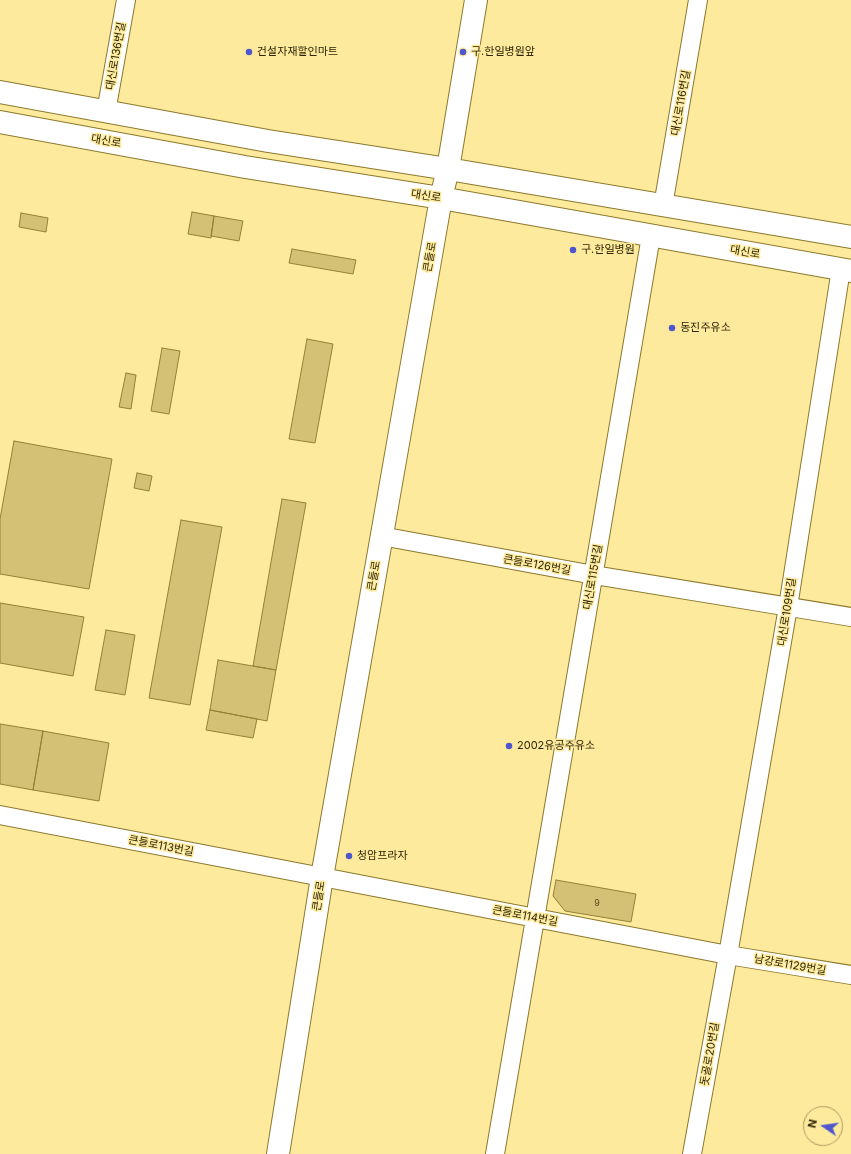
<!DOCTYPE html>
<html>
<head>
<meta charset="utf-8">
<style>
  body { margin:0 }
  #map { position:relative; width:851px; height:1154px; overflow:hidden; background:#feea9d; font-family:Inter,sans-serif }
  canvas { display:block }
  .north { position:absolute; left:803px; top:1106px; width:40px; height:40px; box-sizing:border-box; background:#feea9d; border:1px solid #aa9b60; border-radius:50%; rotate:283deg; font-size:11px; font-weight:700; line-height:16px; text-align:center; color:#2d2505 }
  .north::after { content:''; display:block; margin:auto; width:14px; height:18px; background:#4f57cd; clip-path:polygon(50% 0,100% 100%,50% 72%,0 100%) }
</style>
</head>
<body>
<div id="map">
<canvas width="851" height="1154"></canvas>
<div class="north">N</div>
</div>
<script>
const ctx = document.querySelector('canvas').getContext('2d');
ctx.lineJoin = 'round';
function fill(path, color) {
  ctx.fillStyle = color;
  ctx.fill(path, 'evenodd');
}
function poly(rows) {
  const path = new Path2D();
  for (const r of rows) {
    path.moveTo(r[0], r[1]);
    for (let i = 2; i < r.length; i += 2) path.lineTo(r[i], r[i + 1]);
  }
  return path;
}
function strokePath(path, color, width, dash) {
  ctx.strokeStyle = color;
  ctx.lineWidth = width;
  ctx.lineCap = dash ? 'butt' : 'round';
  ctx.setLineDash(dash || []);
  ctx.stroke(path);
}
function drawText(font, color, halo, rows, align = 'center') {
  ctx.font = font + ' Inter,"Noto Sans KR",sans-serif';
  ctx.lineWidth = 3;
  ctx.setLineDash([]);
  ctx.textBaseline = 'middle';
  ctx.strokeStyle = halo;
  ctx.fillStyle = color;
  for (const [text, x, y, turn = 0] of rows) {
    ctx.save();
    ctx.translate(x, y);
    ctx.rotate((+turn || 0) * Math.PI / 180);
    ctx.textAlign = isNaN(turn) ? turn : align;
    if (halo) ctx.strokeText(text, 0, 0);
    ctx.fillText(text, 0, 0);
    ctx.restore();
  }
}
const building = poly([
  [192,212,214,216,211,238,188,234,192,212],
  [21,213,48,218,46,232,19,227,21,213],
  [214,216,243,221,239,241,211,236,214,216],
  [292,249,356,260,353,274,289,263,292,249],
  [307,339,333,344,315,443,289,439,307,339],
  [162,348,180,351,169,414,151,411,162,348],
  [126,373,136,375,131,409,119,407,126,373],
  [14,441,112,459,89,589,0,574,0,519,14,441],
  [137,473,152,476,149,491,134,488,137,473],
  [282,499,306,503,276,670,253,666,282,499],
  [181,520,222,527,190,705,149,698,181,520],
  [0,603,84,617,73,676,0,663,0,603],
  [106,630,135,635,125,695,95,690,106,630],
  [218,660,276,670,267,721,210,710,218,660],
  [210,710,257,719,253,738,206,730,210,710],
  [0,724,43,731,33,790,0,784,0,724],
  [43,731,109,743,99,801,33,790,43,731],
  [556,880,636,894,631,922,565,911,553,896,556,880]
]);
fill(building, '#d5c175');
strokePath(building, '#948134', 1);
const street = poly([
  [106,112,126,0],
  [663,206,698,0],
  [381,536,594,575,851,617],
  [0,815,728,955,851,975],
  [495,1154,651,236],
  [692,1154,728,955,788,607,841,269]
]);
const secondary = poly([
  [0,92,268,141,448,169,851,237],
  [0,122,245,167,441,198,851,271],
  [278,1154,322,877,441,198,448,169,476,0]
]);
strokePath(street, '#8c792c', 20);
strokePath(secondary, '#8c792c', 24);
strokePath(street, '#fff', 18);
strokePath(secondary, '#fff', 22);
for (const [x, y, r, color] of [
  [249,52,4,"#4f57cd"],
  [463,52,4,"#4f57cd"],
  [573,250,4,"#4f57cd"],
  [672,328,4,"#4f57cd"],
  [509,746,4,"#4f57cd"],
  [349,856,4,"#4f57cd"]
]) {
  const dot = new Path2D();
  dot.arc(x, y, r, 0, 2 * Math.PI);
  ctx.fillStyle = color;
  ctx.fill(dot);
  strokePath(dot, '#feea9d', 1.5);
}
drawText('9px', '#574c21', null, [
  ["9",597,903]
]);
drawText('11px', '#2d2505', '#feea9d', [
  ["건설자재할인마트",257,52],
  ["구.한일병원앞",471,52],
  ["구.한일병원",581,250],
  ["동진주유소",680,328],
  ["2002유공주유소",517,746],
  ["청암프라자",357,856]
], 'left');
drawText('11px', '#2d2505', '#feea9d', [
  ["대신로136번길",116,56,-80],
  ["대신로116번길",681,103,-80],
  ["대신로",106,141,10],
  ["대신로",426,196,9],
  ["대신로",745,252,10],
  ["큰들로",430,257,-80],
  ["큰들로126번길",537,565,10],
  ["큰들로",374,576,-80],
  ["대신로115번길",593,577,-80],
  ["대신로109번길",787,612,-81],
  ["큰들로113번길",161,846,11],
  ["큰들로",319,896,-81],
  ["큰들로114번길",525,916,11],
  ["남강로1129번길",790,965,10],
  ["돗골로20번길",710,1054,-80]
]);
</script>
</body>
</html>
